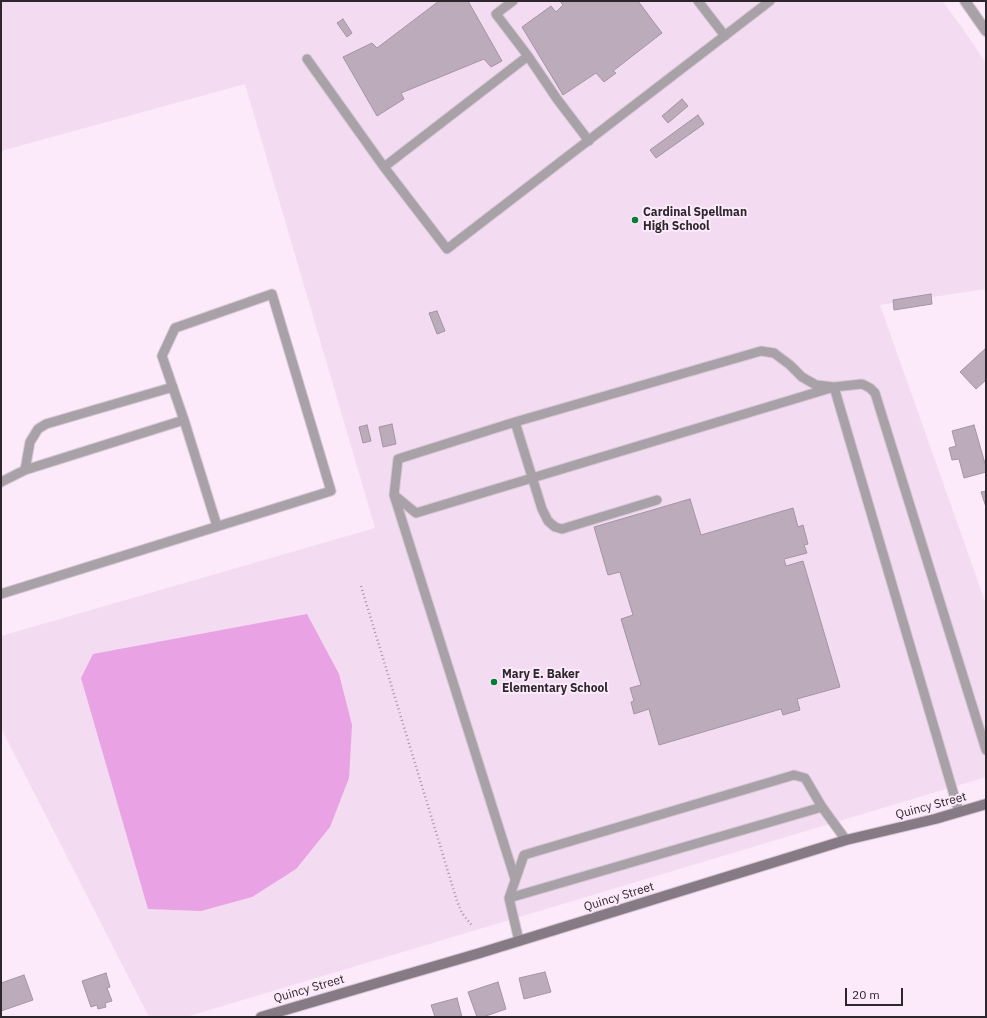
<!DOCTYPE html>
<html>
<head>
<meta charset="utf-8">
<style>
  body { margin:0 }
  #map { position:relative; width:987px; height:1018px; overflow:hidden; background:#fceafa; font-family:"IBM Plex Sans",sans-serif }
  canvas { display:block }
  .frame { position:absolute; inset:0; border:2px solid #2d262c; pointer-events:none }
  .scale { position:absolute; left:845px; top:988px; width:58px; height:18px; box-sizing:border-box; border:2px solid #2d262c; border-top:0; padding-left:5px; font-size:12px; line-height:14px; white-space:nowrap; color:#2d262c; -webkit-text-stroke:3px #fceafa; paint-order:stroke }
</style>
</head>
<body>
<div id="map">
<canvas width="987" height="1018"></canvas>
<div class="frame"></div>
<div class="scale">20 m</div>
</div>
<script>
const ctx = document.querySelector('canvas').getContext('2d');
ctx.lineJoin = 'round';
function fill(path, color) {
  ctx.fillStyle = color;
  ctx.fill(path, 'evenodd');
}
function poly(rows) {
  const path = new Path2D();
  for (const r of rows) {
    path.moveTo(r[0], r[1]);
    for (let i = 2; i < r.length; i += 2) path.lineTo(r[i], r[i + 1]);
  }
  return path;
}
function strokePath(path, color, width, dash) {
  ctx.strokeStyle = color;
  ctx.lineWidth = width;
  ctx.lineCap = dash ? 'butt' : 'round';
  ctx.setLineDash(dash || []);
  ctx.stroke(path);
}
function drawText(font, color, halo, rows, align = 'center') {
  ctx.font = font + ' "IBM Plex Sans",sans-serif';
  ctx.lineWidth = 4;
  ctx.setLineDash([]);
  ctx.textBaseline = 'middle';
  ctx.strokeStyle = halo;
  ctx.fillStyle = color;
  for (const [text, x, y, turn = 0] of rows) {
    ctx.save();
    ctx.translate(x, y);
    ctx.rotate((+turn || 0) * Math.PI / 180);
    ctx.textAlign = isNaN(turn) ? turn : align;
    if (halo) ctx.strokeText(text, 0, 0);
    ctx.fillText(text, 0, 0);
    ctx.restore();
  }
}
fill(poly([
  [1,1,942,1,961,26,986,63,986,289,880,305,986,604,986,777,186,1017,149,1017,1,728,1,636,375,528,245,84,1,151]
]), '#f3dbf1');
fill(poly([
  [307,614,339,674,352,725,349,778,330,827,296,869,252,897,201,911,148,909,81,678,93,654]
]), '#e9a2e3');
const building = poly([
  [439,1,468,1,502,61,491,67,484,59,401,93,404,99,377,116,343,57,372,43,377,48,439,1],
  [560,1,638,1,662,33,613,71,616,73,604,82,596,73,563,95,522,27,551,6,556,12,563,5,560,1],
  [343,19,352,33,347,37,337,23,343,19],
  [682,99,688,106,668,123,662,116,682,99],
  [698,115,704,124,656,158,650,150,698,115],
  [931,294,932,304,894,310,893,300,931,294],
  [437,311,445,331,437,334,429,313,437,311],
  [986,348,986,380,976,389,960,372,986,348],
  [392,424,396,444,383,447,379,427,392,424],
  [367,425,371,441,363,443,359,427,367,425],
  [974,425,986,467,986,472,964,478,959,459,952,460,949,448,956,446,952,431,974,425],
  [986,491,986,507,981,492,986,491],
  [690,499,701,535,793,508,798,527,803,525,808,544,804,545,807,553,784,559,786,566,803,561,840,687,797,699,800,710,783,715,781,709,659,745,649,709,634,714,631,702,634,701,630,688,641,685,621,619,633,615,620,572,608,575,594,527,690,499],
  [545,972,551,992,524,999,519,978,545,972],
  [106,973,110,987,107,988,112,1001,105,1003,106,1007,98,1009,97,1005,91,1007,82,981,106,973],
  [24,975,33,1000,1,1011,1,983,24,975],
  [498,982,506,1009,483,1017,477,1017,468,992,498,982],
  [457,998,462,1017,435,1017,431,1005,457,998]
]);
fill(building, '#bcabba');
strokePath(building, '#a594a3', 1);
const service = poly([
  [513,1,496,14,528,56,384,167,447,249,770,1],
  [698,1,725,36],
  [528,56,557,99,589,141],
  [307,59,384,167],
  [834,387,816,385,802,377,790,365,774,353,761,351,515,422,398,459,394,495,416,513,834,387,862,384,870,388,875,393,986,750],
  [834,387,959,812],
  [184,420,217,526],
  [515,422,542,509,548,521,555,527,562,529,657,500],
  [25,470,30,442,38,429,46,424,173,387],
  [1,482,25,470,184,420,162,356,175,328,272,294,331,491,1,594],
  [394,495,515,879],
  [509,898,822,807],
  [519,941,509,898,524,855,794,775,805,778,822,807,846,840]
]);
const tertiary = poly([
  [965,1,986,31]
]);
const secondary = poly([
  [261,1017,480,953,846,840,935,819,986,804]
]);
strokePath(service, '#d7c7d5', 11);
strokePath(tertiary, '#d7c7d5', 12);
strokePath(secondary, '#d7c7d5', 12);
strokePath(poly([
  [361,586,457,901,462,913,473,927]
]), '#a597a3', 2.5, [1, 3]);
strokePath(service, '#a8a1a8', 9);
strokePath(tertiary, '#a8a1a8', 10);
strokePath(secondary, '#867b84', 10);
for (const [x, y, r, color] of [
  [635,220,4,"#037e37"],
  [494,682,4,"#037e37"]
]) {
  const dot = new Path2D();
  dot.arc(x, y, r, 0, 2 * Math.PI);
  ctx.fillStyle = color;
  ctx.fill(dot);
  strokePath(dot, '#fceafa', 1.5);
}
drawText('bold 12px', '#2d262c', '#fceafa', [
  ["Cardinal Spellman",643,213],
  ["High School",643,227],
  ["Mary E. Baker",502,675],
  ["Elementary School",502,689]
], 'left');
drawText('12px', '#2d262c', '#fceafa', [
  ["Quincy Street",931,806,-15],
  ["Quincy Street",619,897,-17],
  ["Quincy Street",309,989,-16]
]);
</script>
</body>
</html>
